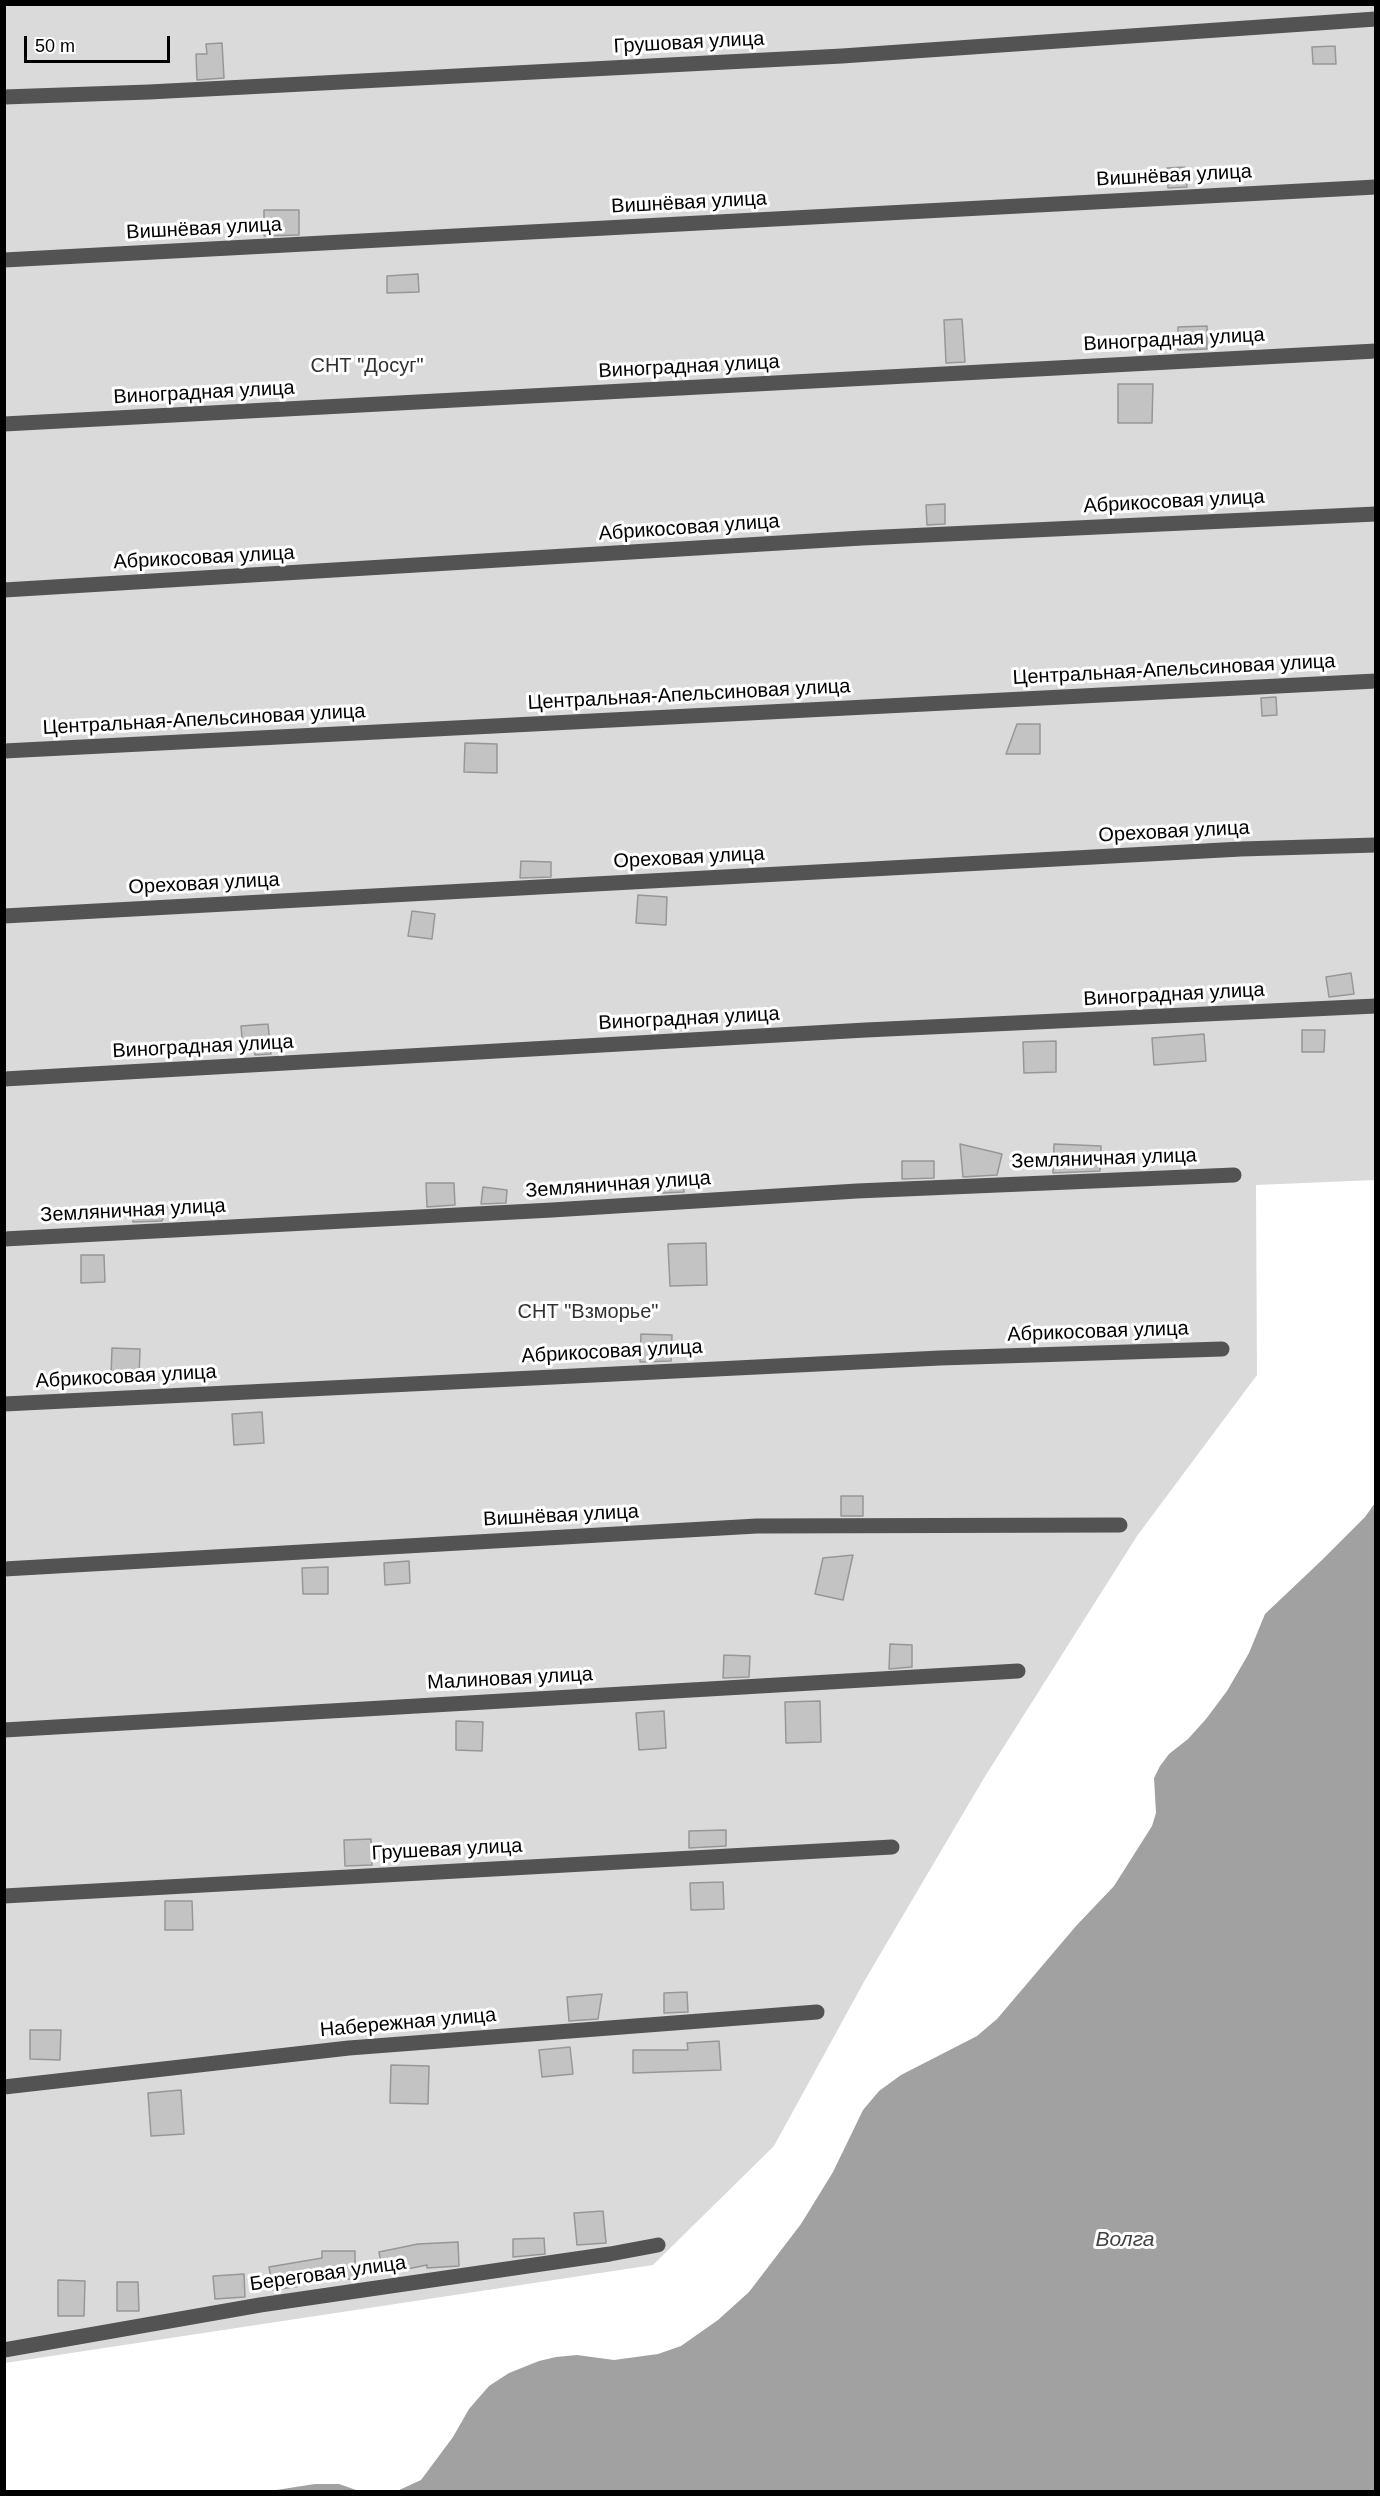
<!DOCTYPE html>
<html>
<head>
<meta charset="utf-8">
<style>
  body { margin:0 }
  #map { position:relative; width:1380px; height:2496px; overflow:hidden; background:#fff; font-family:Arial,sans-serif }
  canvas { display:block }
  .frame { position:absolute; inset:0; border:6px solid #000; pointer-events:none }
  .scale { position:absolute; left:24px; top:36px; width:146px; height:27px; box-sizing:border-box; border:3px solid #000; border-top:0; padding-left:8px; font-size:18px; line-height:21px; white-space:nowrap; color:#000; -webkit-text-stroke:4px #fff; paint-order:stroke }
</style>
</head>
<body>
<div id="map">
<canvas width="1380" height="2496"></canvas>
<div class="frame"></div>
<div class="scale">50 m</div>
</div>
<script>
const ctx = document.querySelector('canvas').getContext('2d');
ctx.lineJoin = 'round';
function fill(path, color) {
  ctx.fillStyle = color;
  ctx.fill(path, 'evenodd');
}
function poly(rows) {
  const path = new Path2D();
  for (const r of rows) {
    path.moveTo(r[0], r[1]);
    for (let i = 2; i < r.length; i += 2) path.lineTo(r[i], r[i + 1]);
  }
  return path;
}
function strokePath(path, color, width, dash) {
  ctx.strokeStyle = color;
  ctx.lineWidth = width;
  ctx.lineCap = dash ? 'butt' : 'round';
  ctx.setLineDash(dash || []);
  ctx.stroke(path);
}
function drawText(font, color, halo, rows, align = 'center') {
  ctx.font = font + ' Arial,sans-serif';
  ctx.lineWidth = 6;
  ctx.setLineDash([]);
  ctx.textBaseline = 'middle';
  ctx.strokeStyle = halo;
  ctx.fillStyle = color;
  for (const [text, x, y, turn = 0] of rows) {
    ctx.save();
    ctx.translate(x, y);
    ctx.rotate((+turn || 0) * Math.PI / 180);
    ctx.textAlign = isNaN(turn) ? turn : align;
    if (halo) ctx.strokeText(text, 0, 0);
    ctx.fillText(text, 0, 0);
    ctx.restore();
  }
}
fill(poly([
  [5,5,1375,5,1375,677,5,745],
  [1375,686,1375,1180,1256,1185,1257,1375,1137,1536,984,1778,865,1980,774,2146,653,2265,5,2363,5,757]
]), '#dadada');
fill(poly([
  [1375,1503,1375,2491,397,2491,421,2480,453,2437,469,2409,489,2386,509,2373,539,2361,556,2357,577,2355,614,2360,658,2354,681,2346,718,2320,749,2292,801,2224,833,2172,863,2110,879,2091,901,2075,977,2036,997,2019,1076,1926,1114,1886,1152,1826,1156,1813,1154,1778,1160,1766,1169,1754,1188,1739,1206,1719,1227,1691,1249,1653,1265,1614,1322,1560,1365,1517],
  [315,2484,339,2484,359,2491,270,2491]
]), '#a1a1a1');
const building = poly([
  [222,43,224,78,197,80,196,54,207,54,206,44,222,43],
  [1335,46,1336,64,1313,64,1312,47,1335,46],
  [1185,167,1187,187,1168,188,1167,168,1185,167],
  [264,210,299,210,299,235,264,236,264,210],
  [418,274,419,292,387,293,387,276,418,274],
  [962,319,965,362,946,363,944,320,962,319],
  [1207,326,1207,349,1178,350,1178,327,1207,326],
  [1118,384,1153,384,1152,423,1118,423,1118,384],
  [945,504,945,524,927,525,926,505,945,504],
  [1276,697,1277,715,1262,716,1261,698,1276,697],
  [1017,724,1040,724,1040,754,1006,754,1017,724],
  [465,743,497,744,497,773,464,772,465,743],
  [521,861,551,862,551,877,520,878,521,861],
  [638,895,667,897,666,925,636,923,638,895],
  [412,911,435,914,432,939,408,936,412,911],
  [1351,973,1354,994,1329,997,1326,977,1351,973],
  [268,1024,271,1054,255,1055,255,1049,243,1050,241,1026,268,1024],
  [1302,1030,1325,1030,1324,1052,1302,1052,1302,1030],
  [1204,1034,1206,1061,1154,1065,1152,1038,1204,1034],
  [1056,1041,1056,1072,1024,1073,1023,1042,1056,1041],
  [960,1144,1002,1154,997,1175,963,1177,960,1144],
  [1054,1144,1101,1146,1100,1171,1053,1173,1054,1144],
  [902,1161,934,1161,934,1178,902,1179,902,1161],
  [683,1174,684,1192,662,1193,656,1176,683,1174],
  [426,1183,454,1183,455,1205,427,1207,426,1183],
  [483,1187,507,1190,506,1203,481,1204,483,1187],
  [134,1207,167,1207,162,1221,133,1222,134,1207],
  [706,1243,707,1285,670,1286,668,1244,706,1243],
  [81,1255,104,1255,105,1282,81,1283,81,1255],
  [641,1334,672,1335,671,1361,640,1362,641,1334],
  [112,1348,140,1349,139,1378,111,1377,112,1348],
  [262,1412,264,1443,234,1445,232,1414,262,1412],
  [841,1496,863,1496,863,1516,841,1516,841,1496],
  [853,1555,843,1600,815,1594,823,1558,853,1555],
  [409,1561,410,1583,385,1585,384,1563,409,1561],
  [328,1567,328,1594,303,1594,302,1568,328,1567],
  [890,1644,912,1645,912,1667,889,1669,890,1644],
  [724,1655,750,1656,749,1677,723,1678,724,1655],
  [820,1701,821,1742,786,1743,785,1702,820,1701],
  [664,1711,666,1748,639,1750,636,1713,664,1711],
  [456,1721,483,1722,482,1751,456,1750,456,1721],
  [726,1830,726,1846,689,1848,689,1831,726,1830],
  [371,1839,372,1865,345,1866,344,1840,371,1839],
  [723,1882,724,1909,691,1910,690,1883,723,1882],
  [165,1901,192,1901,193,1930,165,1930,165,1901],
  [687,1992,688,2012,664,2013,664,1993,687,1992],
  [602,1994,598,2019,569,2021,567,1997,602,1994],
  [30,2030,61,2030,60,2060,30,2059,30,2030],
  [719,2041,721,2070,633,2073,633,2050,688,2050,687,2043,719,2041],
  [570,2047,573,2074,542,2077,539,2050,570,2047],
  [391,2065,429,2066,428,2104,390,2103,391,2065],
  [181,2090,184,2134,151,2136,148,2093,181,2090],
  [603,2211,606,2243,577,2245,574,2213,603,2211],
  [544,2238,545,2254,513,2257,513,2239,544,2238],
  [458,2242,459,2266,427,2268,427,2265,383,2274,379,2252,418,2244,458,2242],
  [322,2251,355,2251,355,2279,299,2279,300,2286,273,2290,269,2267,322,2258,322,2251],
  [244,2274,245,2297,215,2299,213,2276,244,2274],
  [58,2280,85,2281,84,2316,58,2316,58,2280],
  [117,2282,138,2282,139,2311,117,2311,117,2282]
]);
fill(building, '#c3c3c3');
strokePath(building, '#979797', 1.5);
strokePath(poly([
  [4,97,149,92,842,56,1376,19],
  [4,260,1376,187],
  [4,424,1376,351],
  [4,590,862,538,1376,514],
  [4,751,1376,681],
  [4,916,1241,849,1376,845],
  [4,1079,866,1030,1376,1006],
  [4,1239,552,1210,857,1191,1234,1175],
  [4,1404,940,1358,1222,1349],
  [4,1569,757,1526,1120,1525],
  [4,1730,1018,1671],
  [4,1896,892,1847],
  [4,2087,349,2048,817,2012],
  [4,2350,260,2305,610,2254,658,2245]
]), '#535353', 15);
drawText('20px', '#000', '#fff', [
  ["Грушовая улица",689,43,-3],
  ["Вишнёвая улица",1174,176,-3],
  ["Вишнёвая улица",689,203,-3],
  ["Вишнёвая улица",204,229,-3],
  ["Виноградная улица",1174,340,-3],
  ["Виноградная улица",689,367,-3],
  ["Виноградная улица",204,393,-3],
  ["Абрикосовая улица",1174,502,-3],
  ["Абрикосовая улица",689,528,-4],
  ["Абрикосовая улица",204,558,-3],
  ["Центральная-Апельсиновая улица",1174,670,-3],
  ["Центральная-Апельсиновая улица",689,695,-3],
  ["Центральная-Апельсиновая улица",204,720,-3],
  ["Ореховая улица",1174,832,-3],
  ["Ореховая улица",689,858,-3],
  ["Ореховая улица",204,884,-3],
  ["Виноградная улица",1174,995,-3],
  ["Виноградная улица",689,1019,-3],
  ["Виноградная улица",203,1047,-3],
  ["Земляничная улица",1104,1159,-2],
  ["Земляничная улица",618,1185,-4],
  ["Земляничная улица",133,1211,-3],
  ["Абрикосовая улица",1098,1332,-2],
  ["Абрикосовая улица",612,1352,-3],
  ["Абрикосовая улица",126,1377,-3],
  ["Вишнёвая улица",561,1516,-3],
  ["Малиновая улица",510,1679,-3],
  ["Грушевая улица",447,1850,-3],
  ["Набережная улица",408,2023,-5],
  ["Береговая улица",328,2274,-8]
]);
drawText('20px', '#313131', '#fff', [
  ["СНТ \"Досуг\"",367,366],
  ["СНТ \"Взморье\"",588,1312]
]);
drawText('italic 21px', '#424242', '#fff', [
  ["Волга",1125,2240]
]);
</script>
</body>
</html>
